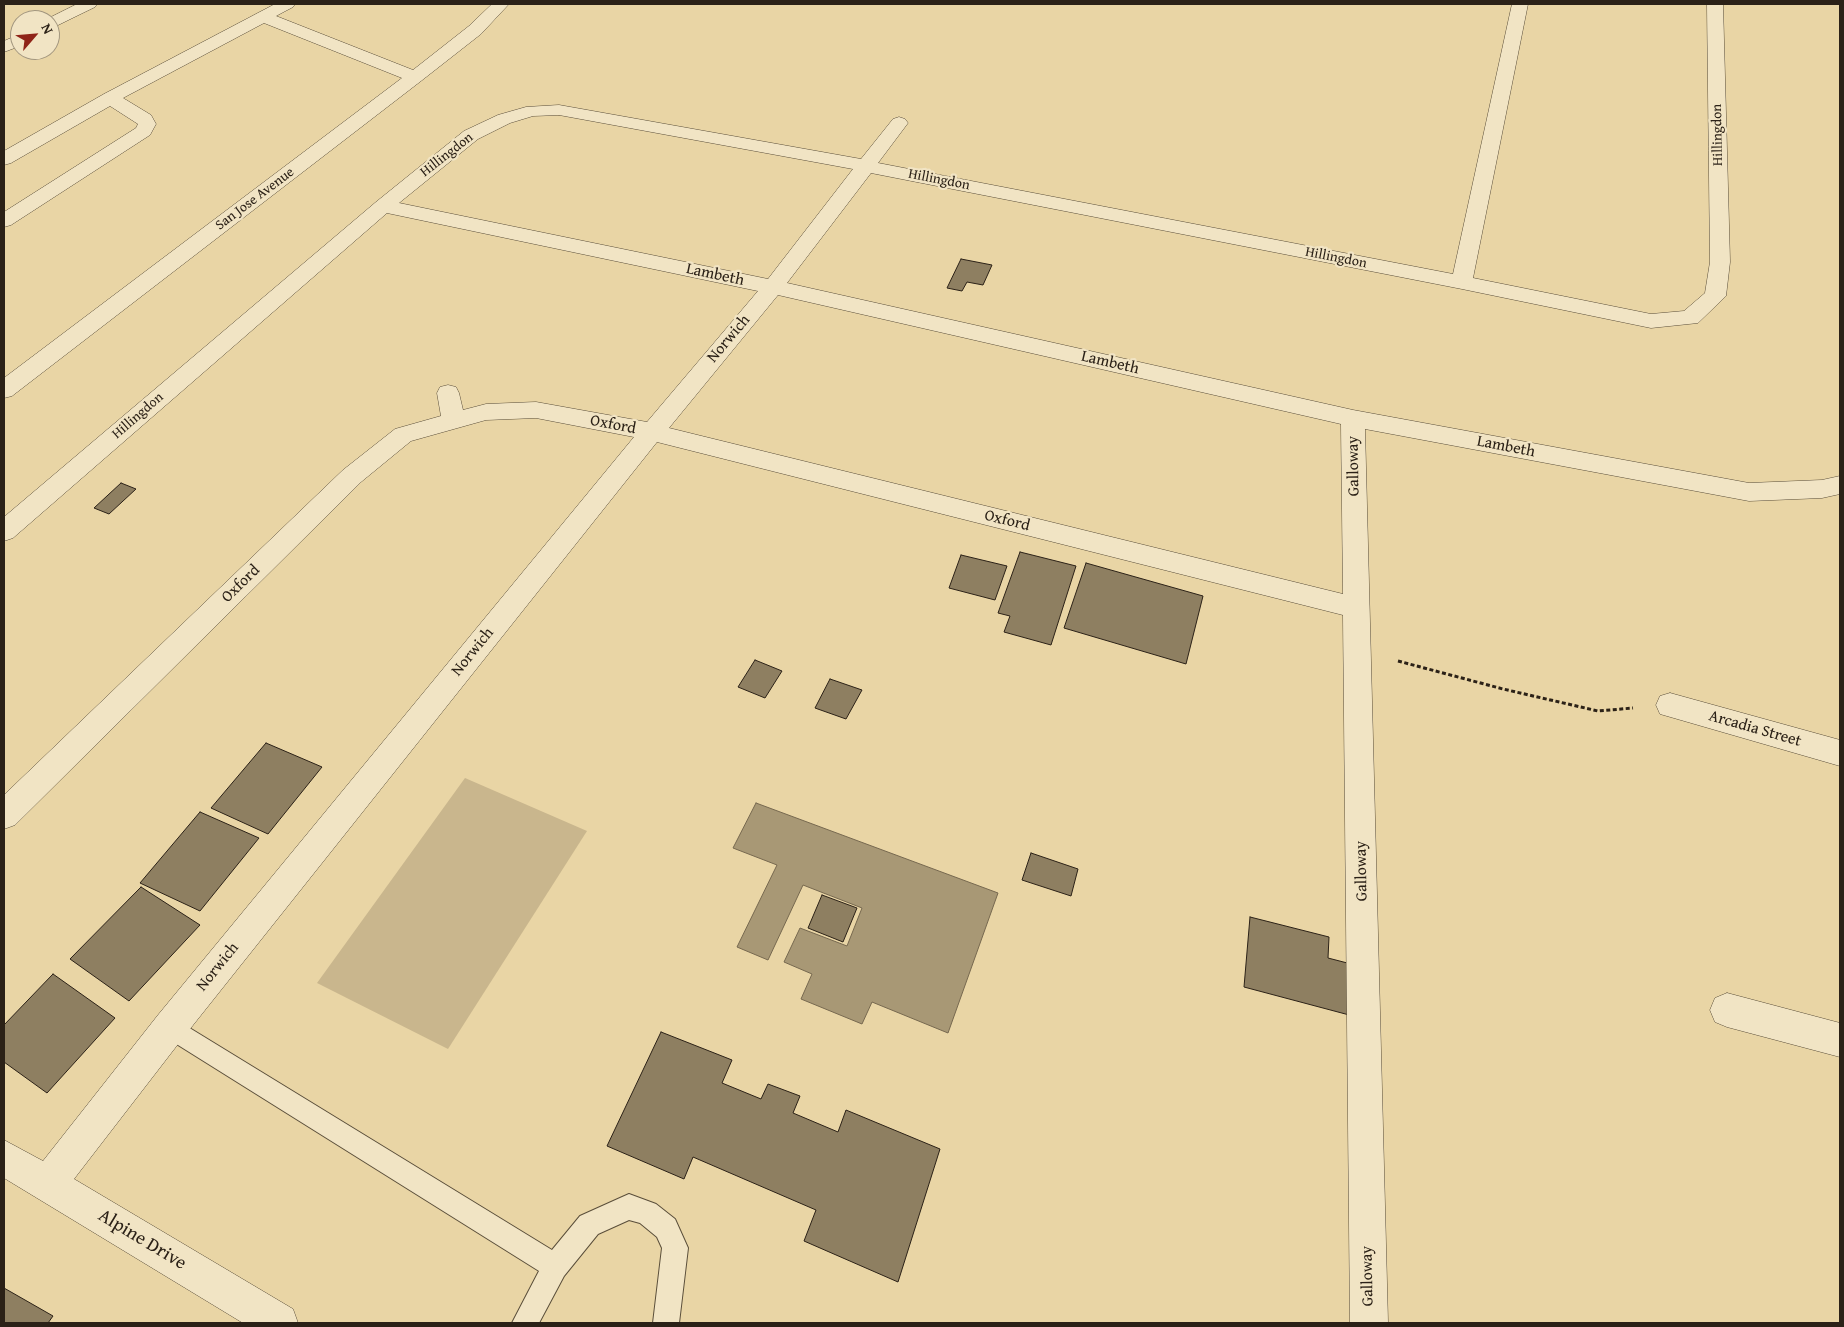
<!DOCTYPE html>
<html>
<head>
<meta charset="utf-8">
<style>
  body { margin:0 }
  #map { position:relative; width:1844px; height:1327px; overflow:hidden; background:#e9d5a5; font-family:"Gentium Book Plus",serif }
  canvas { display:block }
  .frame { position:absolute; inset:0; border:5px solid #2b2117; pointer-events:none }
  .north { position:absolute; left:10px; top:10px; width:50px; height:50px; box-sizing:border-box; background:#f1e4c4; border:1px solid #a2967f; border-radius:50%; rotate:63deg; font-size:14px; font-weight:700; line-height:20px; text-align:center; color:#2b2117 }
  .north::after { content:''; display:block; margin:auto; width:18px; height:22px; background:#8f2418; clip-path:polygon(50% 0,100% 100%,50% 72%,0 100%) }
</style>
</head>
<body>
<div id="map">
<canvas width="1844" height="1327"></canvas>
<div class="frame"></div>
<div class="north">N</div>
</div>
<script>
const ctx = document.querySelector('canvas').getContext('2d');
ctx.lineJoin = 'round';
function fill(path, color) {
  ctx.fillStyle = color;
  ctx.fill(path, 'evenodd');
}
function poly(rows) {
  const path = new Path2D();
  for (const r of rows) {
    path.moveTo(r[0], r[1]);
    for (let i = 2; i < r.length; i += 2) path.lineTo(r[i], r[i + 1]);
  }
  return path;
}
function strokePath(path, color, width, dash) {
  ctx.strokeStyle = color;
  ctx.lineWidth = width;
  ctx.lineCap = dash ? 'butt' : 'round';
  ctx.setLineDash(dash || []);
  ctx.stroke(path);
}
function drawText(font, color, halo, rows, align = 'center') {
  ctx.font = font + ' "Gentium Book Plus",serif';
  ctx.lineWidth = 4.5;
  ctx.setLineDash([]);
  ctx.textBaseline = 'middle';
  ctx.strokeStyle = halo;
  ctx.fillStyle = color;
  for (const [text, x, y, turn = 0] of rows) {
    ctx.save();
    ctx.translate(x, y);
    ctx.rotate((+turn || 0) * Math.PI / 180);
    ctx.textAlign = isNaN(turn) ? turn : align;
    if (halo) ctx.strokeText(text, 0, 0);
    ctx.fillText(text, 0, 0);
    ctx.restore();
  }
}
fill(poly([
  [465,778,587,831,448,1049,317,983]
]), '#c9b68d');
const water = poly([
  [756,803,998,893,948,1033,872,1002,862,1024,801,999,812,974,784,962,800,928,847,946,862,908,803,885,768,960,737,947,777,865,733,848,756,803]
]);
fill(water, '#a89875');
strokePath(water, '#76684f', 1);
const building = poly([
  [961,259,992,265,983,285,967,282,962,291,947,288,961,259],
  [121,483,136,489,109,514,94,508,121,483],
  [1020,552,1076,566,1051,645,1004,632,1010,616,998,613,1020,552],
  [961,555,1007,566,995,600,949,588,961,555],
  [1086,563,1203,596,1186,664,1064,628,1086,563],
  [755,660,782,671,765,698,738,687,755,660],
  [830,679,862,690,846,719,815,708,830,679],
  [266,743,322,767,268,834,211,808,266,743],
  [200,812,259,838,200,911,140,883,200,812],
  [1031,853,1078,869,1071,896,1022,880,1031,853],
  [141,887,200,925,129,1001,70,959,141,887],
  [822,895,857,908,843,942,808,928,822,895],
  [1250,917,1329,937,1328,958,1355,965,1353,1016,1244,987,1250,917],
  [53,974,115,1018,47,1093,4,1062,4,1025,53,974],
  [661,1032,732,1060,722,1083,761,1099,768,1084,800,1096,793,1113,838,1132,846,1110,940,1149,898,1282,804,1241,816,1210,693,1157,684,1179,607,1146,661,1032],
  [4,1288,53,1316,48,1323,4,1323,4,1288]
]);
fill(building, '#8e7f61');
strokePath(building, '#2b2117', 1);
const service = poly([
  [170,1016,552,1250,580,1216,620,1198,629,1194,656,1204,675,1219,688,1248,679,1323,653,1323,662,1248,657,1237,640,1223,629,1220,598,1234,564,1276,539,1323,512,1323,539,1271,162,1035,159,1027,162,1019,170,1016]
]);
const minor = poly([
  [77,4,97,4,95,7,50,29,50,20,45,20,77,4],
  [275,4,295,4,293,7,276,16,413,70,469,26,492,4,509,4,481,34,421,81,12,396,4,398,4,378,402,78,264,23,123,98,151,115,156,124,150,135,11,225,4,227,4,212,136,128,138,124,110,106,11,163,4,165,4,151,104,94,275,4],
  [1512,4,1528,4,1473,278,1651,314,1684,311,1705,293,1710,262,1707,4,1723,4,1730,262,1726,296,1698,323,1651,328,1462,289,871,173,787,283,1353,410,1749,483,1822,480,1840,476,1840,494,1822,498,1749,501,1365,429,1388,1323,1350,1323,1343,615,657,442,182,1039,74,1179,293,1309,298,1323,243,1323,4,1178,4,1140,43,1161,158,1015,634,437,536,418,486,420,411,441,361,482,15,825,4,829,4,795,343,470,395,429,441,416,437,393,440,387,448,385,456,387,459,393,463,410,486,404,536,402,647,422,758,291,387,213,13,538,4,541,4,517,376,202,464,131,498,115,526,107,559,105,861,159,893,119,899,117,905,119,908,123,878,163,1453,274,1512,4],
  [559,115,853,169,768,279,399,203,478,139,510,123,533,116,559,115],
  [778,295,1341,424,1343,594,669,428,778,295],
  [20,34,20,46,4,52,4,41,20,34],
  [1670,693,1840,740,1840,766,1660,714,1656,705,1660,696,1670,693],
  [1727,993,1840,1023,1840,1057,1727,1027,1715,1022,1710,1010,1715,998,1727,993]
]);
strokePath(service, '#5a4e3a', 2);
strokePath(minor, '#5a4e3a', 1);
strokePath(poly([
  [1398,661,1503,689,1598,711,1633,708]
]), '#2b2117', 3, [4, 2.5]);
fill(service, '#f1e4c4');
fill(minor, '#f1e4c4');
drawText('14px', '#2b2117', '#f1e4c4', [
  ["Hillingdon",1718,135,-91],
  ["Hillingdon",447,155,-38],
  ["Hillingdon",939,180,11],
  ["San Jose Avenue",255,199,-37],
  ["Hillingdon",1336,258,11],
  ["Hillingdon",138,416,-41]
]);
drawText('16px', '#2b2117', '#f1e4c4', [
  ["Lambeth",715,275,12],
  ["Norwich",729,339,-50],
  ["Lambeth",1110,363,13],
  ["Oxford",613,425,11],
  ["Lambeth",1506,447,11],
  ["Galloway",1354,466,-91],
  ["Oxford",1007,521,14],
  ["Oxford",241,584,-44],
  ["Norwich",473,652,-51],
  ["Arcadia Street",1755,729,16],
  ["Galloway",1362,871,-91],
  ["Norwich",218,967,-51],
  ["Galloway",1368,1276,-91]
]);
drawText('19px', '#2b2117', '#f1e4c4', [
  ["Alpine Drive",142,1240,31]
]);
</script>
</body>
</html>
